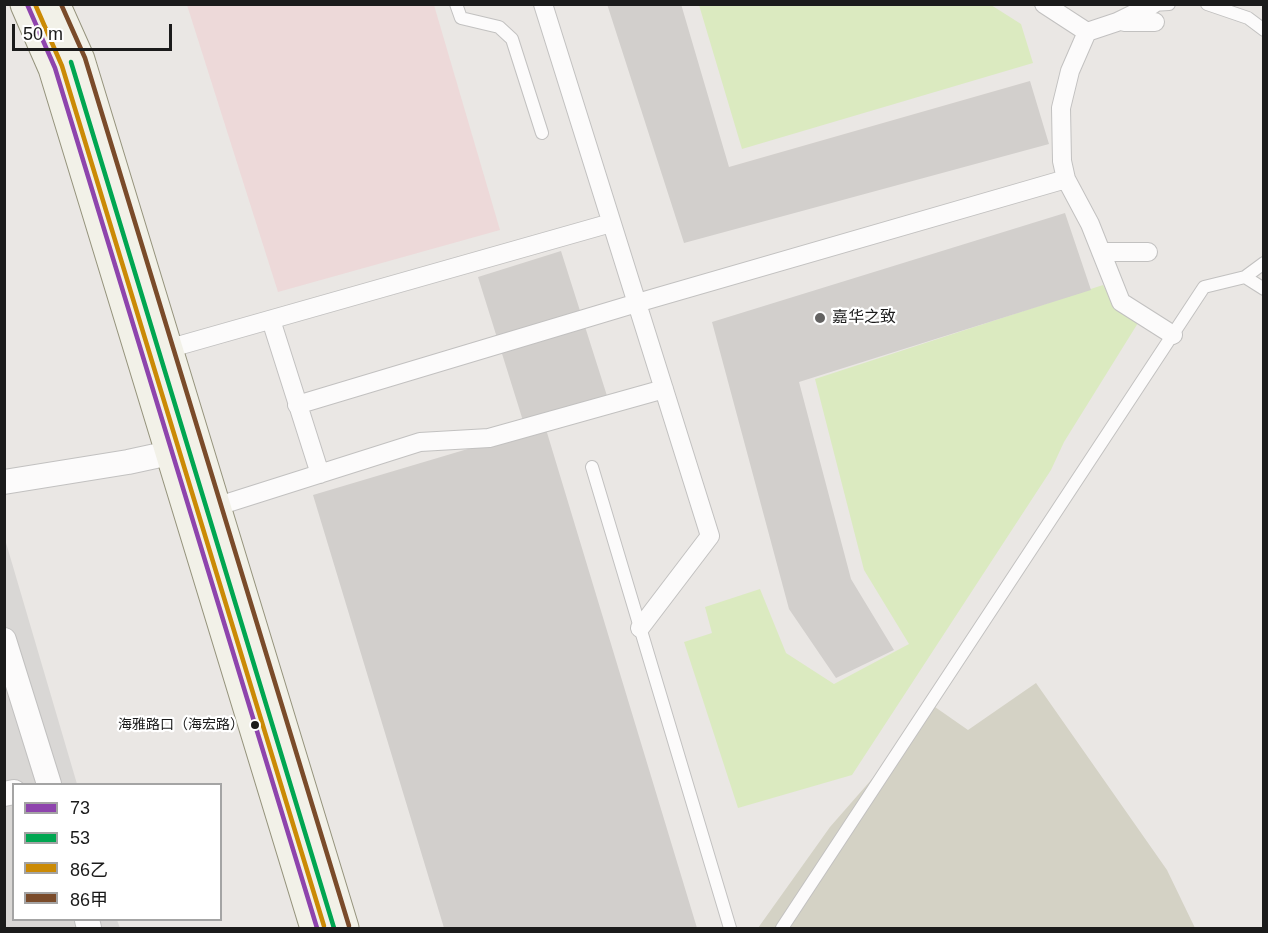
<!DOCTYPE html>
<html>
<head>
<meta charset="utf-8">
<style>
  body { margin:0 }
  #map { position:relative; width:1268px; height:933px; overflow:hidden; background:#eae7e4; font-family:Helvetica,"Noto Sans SC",sans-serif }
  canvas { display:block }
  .frame { position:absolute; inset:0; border:6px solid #1b1b1b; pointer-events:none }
  .legend { position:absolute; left:12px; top:783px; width:210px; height:138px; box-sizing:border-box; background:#fff; border:2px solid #a4a4a4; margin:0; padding:8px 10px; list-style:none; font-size:18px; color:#1b1b1b }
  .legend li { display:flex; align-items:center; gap:12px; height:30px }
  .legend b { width:30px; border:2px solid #a4a4a4 }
  .scale { position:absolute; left:12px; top:24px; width:160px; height:27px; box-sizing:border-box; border:3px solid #1b1b1b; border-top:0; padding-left:8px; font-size:18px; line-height:21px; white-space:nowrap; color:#1b1b1b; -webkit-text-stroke:4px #fff; paint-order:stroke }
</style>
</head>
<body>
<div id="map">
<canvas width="1268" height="933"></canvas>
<div class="frame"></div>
<ul class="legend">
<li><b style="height:8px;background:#8e44ad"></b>73</li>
<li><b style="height:8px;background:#00a651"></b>53</li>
<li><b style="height:8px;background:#cb8a05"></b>86乙</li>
<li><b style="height:8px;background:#7a4b2a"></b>86甲</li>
</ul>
<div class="scale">50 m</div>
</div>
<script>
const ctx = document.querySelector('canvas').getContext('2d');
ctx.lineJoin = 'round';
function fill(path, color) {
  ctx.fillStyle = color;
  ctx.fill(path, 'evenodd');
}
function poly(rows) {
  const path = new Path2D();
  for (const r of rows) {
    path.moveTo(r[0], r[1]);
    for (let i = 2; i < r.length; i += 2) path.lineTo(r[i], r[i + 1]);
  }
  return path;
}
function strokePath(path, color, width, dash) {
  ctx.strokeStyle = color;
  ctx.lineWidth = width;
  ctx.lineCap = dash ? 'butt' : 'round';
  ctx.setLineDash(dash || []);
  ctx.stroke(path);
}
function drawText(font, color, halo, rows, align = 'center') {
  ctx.font = font + ' Helvetica,"Noto Sans SC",sans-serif';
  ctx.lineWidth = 4.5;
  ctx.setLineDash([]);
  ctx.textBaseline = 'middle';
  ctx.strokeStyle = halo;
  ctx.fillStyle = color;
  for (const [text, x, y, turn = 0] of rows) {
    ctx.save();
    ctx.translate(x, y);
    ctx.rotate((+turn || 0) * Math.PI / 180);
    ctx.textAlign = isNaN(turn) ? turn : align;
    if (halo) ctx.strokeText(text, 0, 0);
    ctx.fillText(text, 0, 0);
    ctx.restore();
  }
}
fill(poly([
  [4,536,77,784,14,784,14,920,117,920,120,928,5,928]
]), '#d9d7d5');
fill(poly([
  [187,5,434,5,500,230,278,292]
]), '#edd9d9');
fill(poly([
  [1036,683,1167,870,1195,928,758,928,830,827,935,707,968,730]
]), '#d4d2c5');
fill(poly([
  [699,5,991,5,1021,24,1033,63,742,149],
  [1103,285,1117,309,1138,323,1064,442,1051,470,852,775,738,808,684,642,712,633,705,607,760,589,786,653,834,684,909,644,864,570,815,379]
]), '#dbeac0');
fill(poly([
  [607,4,681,4,729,167,1030,81,1049,144,684,243],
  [1065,213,1091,290,799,382,851,579,894,650,836,678,789,609,712,322],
  [561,251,608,399,524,424,478,277],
  [545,426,697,928,444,928,313,495]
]), '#d2cfcc');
const service = poly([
  [456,4,461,18,499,27,512,39,542,133],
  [1207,4,1248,18,1264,30],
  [1152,5,1169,4],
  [1245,277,1264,289],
  [592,467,730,928],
  [782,928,1204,287,1245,277,1264,263]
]);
const pedestrian = poly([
  [543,4,710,536,640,628],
  [1044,4,1087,32,1117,22,1152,5],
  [1124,22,1155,22],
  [1087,32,1070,71,1061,108,1062,161,1066,179,1090,224,1121,302,1173,335],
  [1101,252,1148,252],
  [271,320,320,474],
  [167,349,611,223],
  [297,405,637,303,1066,179],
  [215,507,420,442,489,438,664,389]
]);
const minor = poly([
  [4,482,128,462,188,449],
  [4,640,49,784],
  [4,794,14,792],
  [87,920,89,928]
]);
const secondary = poly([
  [27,4,55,68,317,928],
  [53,4,78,60,342,928]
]);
strokePath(service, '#c2c1c0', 14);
strokePath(pedestrian, '#c2c1c0', 20);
strokePath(minor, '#c2c1c0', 26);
strokePath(secondary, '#95937c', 35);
strokePath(service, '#fcfbfb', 12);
strokePath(pedestrian, '#fcfbfb', 18);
strokePath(minor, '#fcfbfb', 24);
strokePath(secondary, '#f2f1e8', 33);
strokePath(poly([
  [27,4,55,68,317,928]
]), '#8e44ad', 4.5);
strokePath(poly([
  [71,62,334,928]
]), '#00a651', 4.5);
strokePath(poly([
  [35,4,62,66,324,926]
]), '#cb8a05', 4.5);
strokePath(poly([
  [61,4,85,58,349,926]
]), '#7a4b2a', 4.5);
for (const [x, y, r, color] of [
  [820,318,6,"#636261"],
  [255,725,5,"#1b1b1b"]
]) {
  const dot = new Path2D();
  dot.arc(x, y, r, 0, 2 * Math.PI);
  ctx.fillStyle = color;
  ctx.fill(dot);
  strokePath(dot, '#fff', 2);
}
drawText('14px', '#1b1b1b', '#fff', [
  ["海雅路口（海宏路）",244,725]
], 'right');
drawText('16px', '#1b1b1b', '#fff', [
  ["嘉华之致",832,318]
], 'left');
</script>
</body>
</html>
